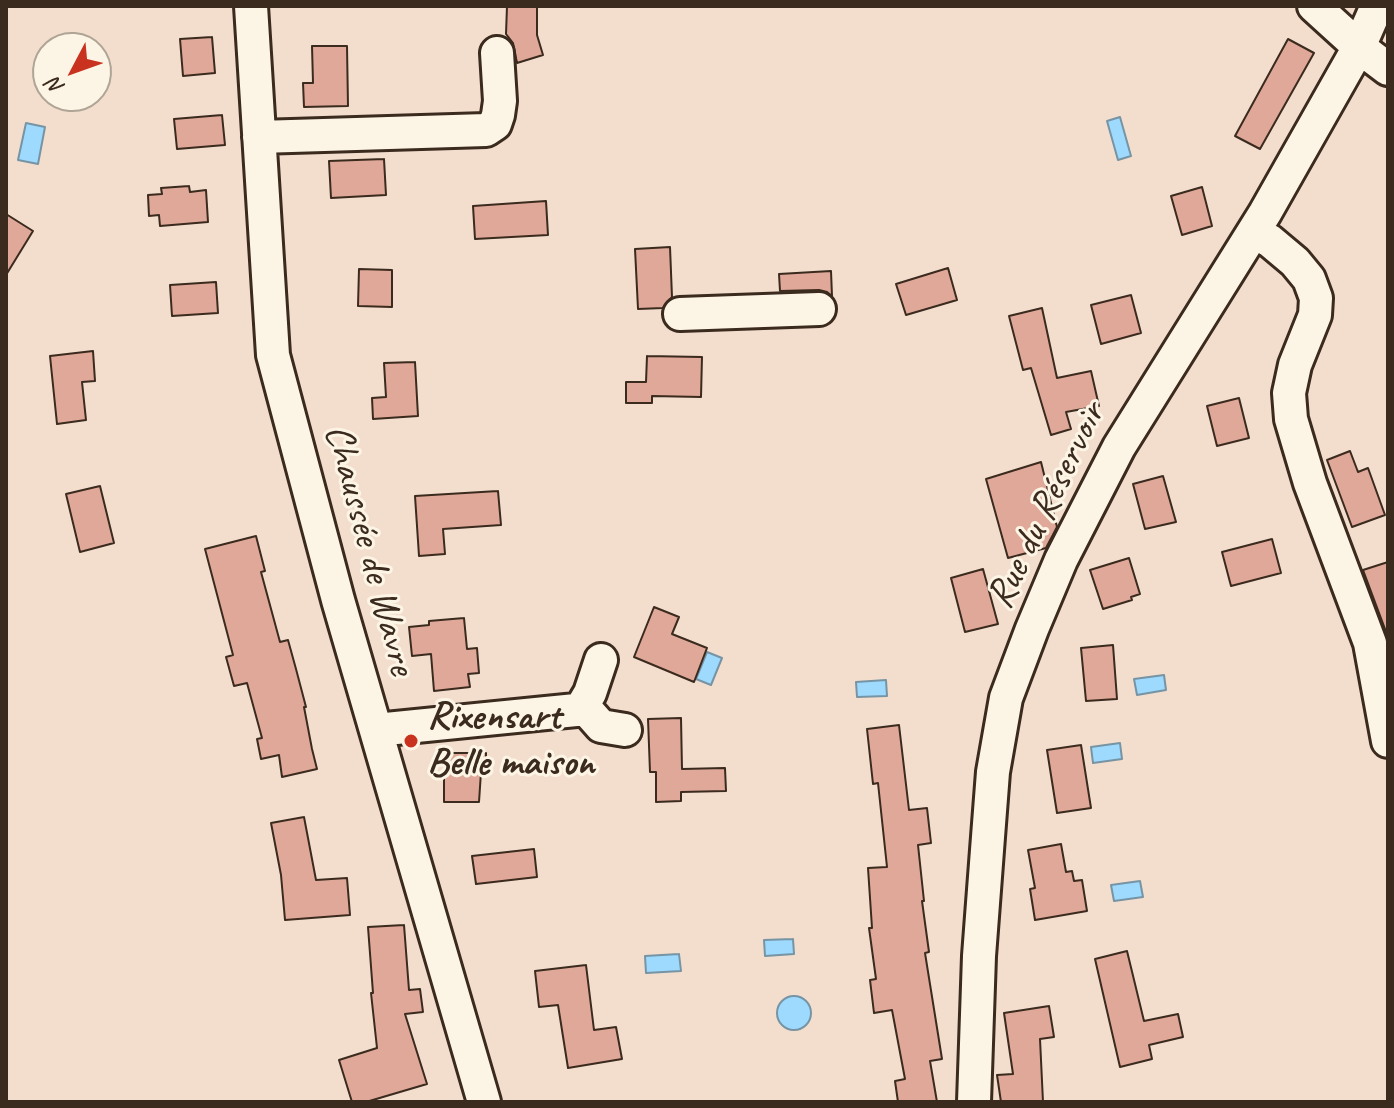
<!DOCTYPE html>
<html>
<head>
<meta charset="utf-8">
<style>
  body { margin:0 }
  #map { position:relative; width:1394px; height:1108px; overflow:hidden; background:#f3dece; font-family:Caveat,sans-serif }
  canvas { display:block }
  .frame { position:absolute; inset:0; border:8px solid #3b2a1e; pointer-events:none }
  .north { position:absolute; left:32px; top:32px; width:80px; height:80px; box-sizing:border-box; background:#fcf5e5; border:2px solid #afa495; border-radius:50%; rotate:229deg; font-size:22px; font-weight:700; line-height:32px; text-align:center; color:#3b2a1e }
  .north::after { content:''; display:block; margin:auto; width:28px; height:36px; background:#c8321e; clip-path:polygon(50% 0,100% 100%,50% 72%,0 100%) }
</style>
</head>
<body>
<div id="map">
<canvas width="1394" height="1108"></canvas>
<div class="frame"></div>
<div class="north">N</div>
</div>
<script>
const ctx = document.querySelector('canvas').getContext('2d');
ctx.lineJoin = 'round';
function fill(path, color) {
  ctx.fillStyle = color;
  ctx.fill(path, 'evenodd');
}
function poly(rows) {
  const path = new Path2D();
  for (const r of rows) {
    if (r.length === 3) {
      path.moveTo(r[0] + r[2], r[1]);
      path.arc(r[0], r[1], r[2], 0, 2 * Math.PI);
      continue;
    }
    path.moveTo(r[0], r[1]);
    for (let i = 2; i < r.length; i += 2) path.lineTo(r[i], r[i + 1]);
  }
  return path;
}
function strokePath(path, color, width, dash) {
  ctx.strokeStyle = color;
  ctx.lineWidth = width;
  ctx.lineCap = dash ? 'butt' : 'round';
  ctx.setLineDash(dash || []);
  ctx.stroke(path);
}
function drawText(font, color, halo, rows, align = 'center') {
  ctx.font = font + ' Caveat,sans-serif';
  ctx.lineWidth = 6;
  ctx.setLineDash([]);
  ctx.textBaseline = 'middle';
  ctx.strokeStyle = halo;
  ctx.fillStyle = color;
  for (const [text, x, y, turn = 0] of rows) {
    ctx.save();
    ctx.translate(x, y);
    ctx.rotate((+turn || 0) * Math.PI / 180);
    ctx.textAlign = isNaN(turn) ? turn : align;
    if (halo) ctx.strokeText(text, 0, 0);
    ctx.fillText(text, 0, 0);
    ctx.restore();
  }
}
const water = poly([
  [1120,117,1131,156,1118,160,1107,121,1120,117],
  [26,123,45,127,38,164,18,160,26,123],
  [707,652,722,658,711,685,696,679,707,652],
  [1164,675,1166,690,1137,695,1134,679,1164,675],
  [886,680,887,696,857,697,856,682,886,680],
  [1120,743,1122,759,1093,763,1091,747,1120,743],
  [1140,881,1143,897,1114,901,1111,885,1140,881],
  [793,939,794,954,765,956,764,940,793,939],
  [679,954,681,971,646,973,645,956,679,954],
  [794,1013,17]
]);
fill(water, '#9ddafe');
strokePath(water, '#7694a4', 2);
const building = poly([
  [507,6,537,6,537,35,543,55,517,63,513,43,506,34,507,6],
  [212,37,215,73,183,76,180,39,212,37],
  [1288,39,1314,53,1260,149,1235,136,1288,39],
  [312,46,347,46,348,106,304,107,303,83,313,83,312,46],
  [222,115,225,145,177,149,174,119,222,115],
  [384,159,386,195,331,198,329,161,384,159],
  [189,186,190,192,206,190,208,222,160,226,159,215,149,216,148,195,162,194,161,188,189,186],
  [1202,187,1212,226,1182,235,1171,196,1202,187],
  [546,201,548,235,475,239,473,206,546,201],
  [6,214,33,231,6,275,6,214],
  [670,247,672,297,663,308,638,309,635,249,670,247],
  [948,268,957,300,906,315,896,284,948,268],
  [359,269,392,270,392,307,358,306,359,269],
  [831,271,832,296,827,292,819,290,780,291,779,274,831,271],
  [216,282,218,313,172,316,170,285,216,282],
  [1131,295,1141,333,1101,344,1091,305,1131,295],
  [1042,308,1057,378,1091,371,1099,406,1066,412,1071,429,1051,435,1031,368,1023,370,1009,316,1042,308],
  [93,351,95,381,82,382,86,420,57,424,50,356,93,351],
  [647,356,702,357,701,397,652,396,652,403,626,403,626,382,646,382,647,356],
  [415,362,418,416,373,419,372,398,386,397,384,363,415,362],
  [1239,398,1249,438,1217,446,1207,406,1239,398],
  [1350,451,1358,472,1368,468,1385,515,1352,527,1327,460,1350,451],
  [1041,462,1057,527,1046,548,1008,558,986,479,1041,462],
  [1163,476,1176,522,1145,529,1133,484,1163,476],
  [100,486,114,543,80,552,66,494,100,486],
  [498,491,501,525,443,529,445,554,419,556,415,496,498,491],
  [256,536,265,571,261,572,280,642,288,640,296,669,306,707,304,707,312,749,317,769,282,777,279,755,261,759,257,739,262,738,247,683,234,686,226,657,233,655,205,549,256,536],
  [1272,539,1281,573,1231,586,1222,552,1272,539],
  [1129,558,1140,594,1131,597,1132,600,1103,609,1090,570,1129,558],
  [1388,562,1388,637,1363,570,1388,562],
  [983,569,998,624,965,632,951,578,983,569],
  [654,607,679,617,672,634,707,648,694,682,634,657,654,607],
  [464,618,467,649,477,648,479,673,468,674,470,687,434,691,431,654,412,656,409,627,429,625,429,621,464,618],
  [1113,645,1117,699,1086,701,1081,648,1113,645],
  [681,718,682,769,725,768,726,791,681,792,681,801,656,802,656,772,650,772,648,719,681,718],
  [899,725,909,810,927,808,931,843,918,845,924,901,922,901,929,952,925,953,942,1059,930,1061,937,1102,898,1102,895,1081,905,1079,892,1010,874,1013,870,980,876,979,869,928,872,928,868,868,887,867,878,783,873,784,867,729,899,725],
  [1081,745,1091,808,1057,813,1047,750,1081,745],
  [448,753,486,753,486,772,481,772,479,802,444,802,444,773,448,773,448,753],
  [304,817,316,880,347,878,350,915,285,920,281,875,271,823,304,817],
  [1061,844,1066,872,1072,871,1074,881,1082,880,1087,911,1035,920,1030,889,1035,888,1028,850,1061,844],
  [534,849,537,877,476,884,472,856,534,849],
  [404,925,409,990,420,989,423,1012,405,1014,427,1084,366,1102,352,1102,339,1060,377,1048,371,993,373,993,368,927,404,925],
  [1127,951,1144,1021,1178,1014,1183,1037,1149,1045,1152,1059,1120,1067,1095,959,1127,951],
  [586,965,594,1030,616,1027,622,1059,568,1068,558,1005,539,1007,535,971,586,965],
  [1049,1006,1054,1037,1040,1039,1043,1102,1001,1102,997,1075,1013,1074,1004,1013,1049,1006]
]);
fill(building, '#dfa898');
strokePath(building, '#3b2a1e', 2);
const minor = poly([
  [251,6,273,355,338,600,484,1102],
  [1314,6,1359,47,1388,69],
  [259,137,486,130,495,124,498,115,500,101,497,53],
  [1254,232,1270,241,1295,262,1309,279,1316,298,1315,315,1295,365,1289,393,1291,419,1310,483,1370,643,1388,741],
  [680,314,819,309],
  [580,710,590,693,601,660],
  [376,730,586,709,601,726,625,730],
  [974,1102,979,956,988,837,993,772,1006,698,1032,629,1061,560,1119,447,1265,213,1359,47,1377,6]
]);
strokePath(minor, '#3b2a1e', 38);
strokePath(minor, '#fcf5e5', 32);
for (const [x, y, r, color] of [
  [411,741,8,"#c8321e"]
]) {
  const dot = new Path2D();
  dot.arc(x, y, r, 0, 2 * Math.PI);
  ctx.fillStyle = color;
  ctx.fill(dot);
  strokePath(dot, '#fcf5e5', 3);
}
drawText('40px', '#3b2a1e', '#fcf5e5', [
  ["Rue du Réservoir",1047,506,-64],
  ["Chaussée de Wavre",369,550,75]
]);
drawText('bold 40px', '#3b2a1e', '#fcf5e5', [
  ["Rixensart",427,718],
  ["Belle maison",427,764]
], 'left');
</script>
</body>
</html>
